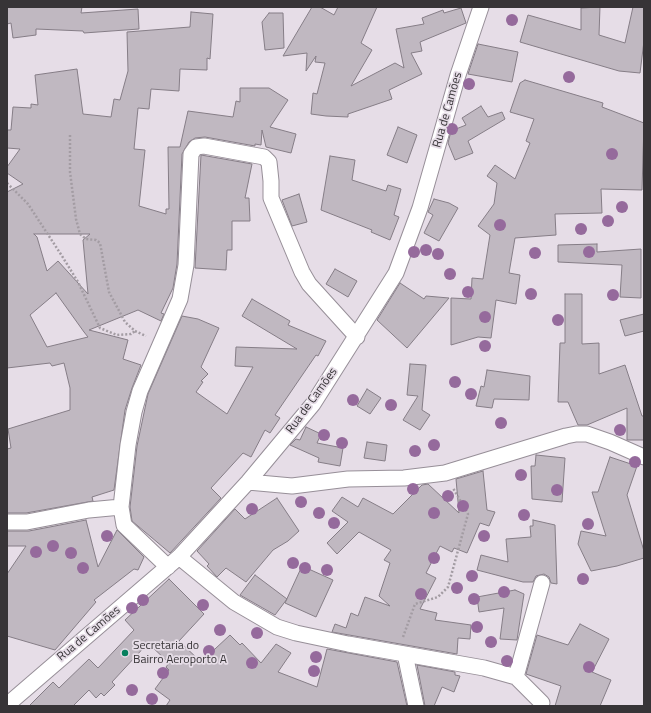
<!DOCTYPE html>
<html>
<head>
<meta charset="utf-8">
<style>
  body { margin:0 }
  #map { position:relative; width:651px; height:713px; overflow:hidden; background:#e6dde7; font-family:"Titillium Web",sans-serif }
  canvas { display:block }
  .frame { position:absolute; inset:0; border:8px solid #373437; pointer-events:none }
</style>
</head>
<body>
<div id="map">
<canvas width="651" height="713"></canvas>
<div class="frame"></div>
</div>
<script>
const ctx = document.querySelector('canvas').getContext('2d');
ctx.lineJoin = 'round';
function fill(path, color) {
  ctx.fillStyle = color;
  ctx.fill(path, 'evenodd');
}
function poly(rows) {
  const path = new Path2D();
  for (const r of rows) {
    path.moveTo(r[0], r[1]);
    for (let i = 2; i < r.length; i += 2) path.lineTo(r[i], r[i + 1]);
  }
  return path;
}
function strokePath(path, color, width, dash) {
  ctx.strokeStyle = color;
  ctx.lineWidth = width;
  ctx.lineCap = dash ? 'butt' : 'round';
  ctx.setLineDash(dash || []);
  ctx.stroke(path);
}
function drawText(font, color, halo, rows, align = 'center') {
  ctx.font = font + ' "Titillium Web",sans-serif';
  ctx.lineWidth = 3.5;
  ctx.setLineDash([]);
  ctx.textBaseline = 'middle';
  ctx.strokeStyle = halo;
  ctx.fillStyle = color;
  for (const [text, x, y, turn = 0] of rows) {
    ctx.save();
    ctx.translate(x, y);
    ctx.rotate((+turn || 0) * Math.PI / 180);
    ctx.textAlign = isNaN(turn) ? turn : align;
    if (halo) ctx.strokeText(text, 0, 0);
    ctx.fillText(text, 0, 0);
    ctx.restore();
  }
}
const building = poly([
  [7,7,82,7,81,13,138,9,139,29,84,33,83,31,36,29,36,35,13,38,11,23,7,24,7,7],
  [312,7,320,7,334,15,338,7,377,7,361,43,372,50,351,86,395,63,404,68,396,29,424,24,422,18,443,10,444,13,461,8,466,23,420,42,422,51,411,53,422,74,389,90,392,99,348,114,348,117,326,116,311,114,313,93,317,94,325,63,315,62,316,56,306,71,307,53,283,56,312,7],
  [600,7,599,35,625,43,633,7,644,7,644,41,640,73,619,71,520,42,528,15,581,30,581,8,600,7],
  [191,12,213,14,210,59,207,58,207,70,180,69,179,91,151,89,149,109,138,108,134,149,145,150,139,206,166,214,166,209,169,209,168,147,180,147,188,111,233,117,236,101,240,102,240,88,269,88,288,100,270,127,296,134,291,153,266,147,262,130,261,145,255,144,255,146,205,137,195,138,189,142,182,154,177,264,173,288,161,313,164,314,161,321,138,310,89,330,128,340,123,359,141,365,132,388,125,410,114,490,92,497,93,501,26,513,7,513,7,449,11,448,8,429,70,410,70,388,64,363,52,366,50,363,7,368,7,192,23,184,7,173,7,167,20,149,7,148,7,130,11,130,13,107,31,108,31,104,38,105,35,75,77,69,83,114,111,117,114,99,120,100,128,71,127,32,190,27,191,12],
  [34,234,90,234,83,240,88,294,58,261,47,271,37,237,34,234],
  [56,293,84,332,88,337,47,347,30,315,56,293],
  [269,13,283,13,284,48,265,50,262,22,269,13],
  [478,44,518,52,512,82,468,74,478,44],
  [525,80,603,103,602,107,644,123,642,190,601,189,602,213,555,214,556,235,515,238,509,273,520,275,516,304,496,300,491,338,478,337,451,345,451,298,471,299,472,278,483,279,490,235,478,226,494,204,497,183,487,176,495,165,515,179,530,143,526,141,534,119,510,112,520,83,525,80],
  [481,106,488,117,502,112,505,119,468,141,473,153,455,160,448,143,451,131,466,125,462,118,481,106],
  [398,127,417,135,407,163,387,155,398,127],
  [201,155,252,164,245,198,249,198,250,221,232,221,232,250,227,250,226,270,195,268,201,155],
  [330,156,355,160,352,180,386,191,388,185,401,189,394,215,399,217,390,240,371,232,372,230,321,210,330,156],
  [299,194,307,222,292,226,282,200,299,194],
  [434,199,449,203,458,208,439,241,424,233,433,215,428,212,434,199],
  [597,244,597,252,641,249,641,298,620,297,622,265,558,262,558,245,597,244],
  [335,269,357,281,348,297,326,284,335,269],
  [400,283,424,299,426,296,449,298,407,348,377,320,400,283],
  [565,294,582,294,582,344,599,343,599,374,625,365,642,416,644,416,644,440,627,440,627,408,587,425,578,425,568,402,558,402,560,343,565,343,565,294],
  [252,299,290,321,288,325,326,341,318,356,316,355,275,415,280,418,270,433,265,430,251,457,243,453,211,488,221,498,170,553,132,521,130,507,137,446,148,394,182,316,198,319,219,328,201,367,208,374,201,381,203,382,196,392,227,414,253,367,235,366,236,347,297,349,242,316,252,299],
  [644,314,644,331,625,336,620,320,644,314],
  [410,364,426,365,422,410,430,415,420,430,403,420,418,396,407,395,410,364],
  [487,370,530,376,529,400,494,399,492,408,476,406,481,386,484,387,487,370],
  [367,389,381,398,370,414,357,406,367,389],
  [306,427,321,434,317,443,343,448,340,466,318,462,319,458,290,445,296,439,300,440,306,427],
  [367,442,387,445,385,461,364,458,367,442],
  [536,455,565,458,562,502,532,499,531,466,535,466,536,455],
  [610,457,637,466,627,495,644,551,644,558,617,566,591,571,578,544,581,531,606,536,592,492,598,492,610,457],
  [483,471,487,510,495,512,489,526,480,523,467,553,454,548,452,552,440,546,426,573,436,578,420,609,437,613,435,620,471,625,470,639,458,638,457,654,332,632,335,624,346,628,351,613,358,616,365,597,390,606,379,596,390,563,384,560,391,550,359,532,337,554,327,543,348,522,332,511,342,497,358,507,363,498,393,514,422,485,428,484,459,513,456,479,483,471],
  [277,498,299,531,288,541,273,550,246,582,226,568,217,577,207,566,209,564,197,551,235,509,245,519,277,498],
  [86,520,98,567,117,530,144,557,138,570,134,569,94,600,96,602,55,650,7,636,7,574,26,546,7,546,7,531,29,531,86,520],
  [533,520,555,525,557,584,551,583,549,577,544,574,536,576,533,582,523,582,477,570,481,555,508,562,506,539,531,537,530,526,533,526,533,520],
  [302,566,333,580,316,617,285,603,302,566],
  [255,575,287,599,275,615,240,595,255,575],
  [169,579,204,614,179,641,201,662,230,635,240,645,242,643,261,663,276,644,291,653,278,672,317,687,327,649,397,662,407,706,166,706,170,700,155,689,169,670,166,667,169,663,148,643,112,682,115,685,104,696,101,693,96,698,89,690,73,706,29,706,53,682,59,688,89,659,98,668,134,630,125,620,169,579],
  [515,590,524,594,517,640,500,639,504,608,479,612,477,597,515,590],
  [580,624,609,639,592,672,611,680,600,706,555,706,561,686,526,674,537,635,568,645,580,624],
  [417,665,455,672,455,675,460,676,454,692,442,687,434,706,425,706,417,665]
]);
fill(building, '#c0b8c1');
strokePath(building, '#857d86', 1);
const minor = poly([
  [248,482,292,486,348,479,404,478,445,473,566,436,576,434,587,434,610,442,644,457],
  [7,522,27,522,89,510,121,507],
  [179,557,234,602,277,627,296,633,348,644,484,668,516,677,542,703],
  [168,567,124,525,121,507,128,445,134,412,140,391,180,299,186,265,191,154,196,147,204,146,264,157,269,162,271,181,271,198,302,272,309,284,357,337],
  [405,654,416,706],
  [516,677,542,583],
  [7,705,179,557,248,482,313,404,396,273,420,208,458,75,481,7]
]);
strokePath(minor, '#978f98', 17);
strokePath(poly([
  [70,135,70,172,76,219,80,234,86,239,96,240,100,243,109,292,125,322,135,331,146,336],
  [7,183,28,204,62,256,78,282,100,328,117,335,131,334,135,331],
  [403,637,415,604,438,597,448,587,468,514,453,488]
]), '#a39ca3', 2.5, [2, 2]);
strokePath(minor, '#fff', 15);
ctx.fillStyle = '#956a9c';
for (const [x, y] of [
  [512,20],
  [569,77],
  [469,84],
  [452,129],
  [612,154],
  [622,207],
  [608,221],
  [500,225],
  [581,229],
  [426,250],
  [414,252],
  [589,252],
  [535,253],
  [438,254],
  [450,274],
  [468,292],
  [531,294],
  [613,295],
  [485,317],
  [558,320],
  [485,346],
  [455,382],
  [471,394],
  [353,400],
  [391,405],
  [501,423],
  [620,430],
  [324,435],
  [342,443],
  [434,445],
  [415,451],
  [635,462],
  [521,475],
  [413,489],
  [557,490],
  [448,496],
  [301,502],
  [463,506],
  [252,509],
  [319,513],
  [434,513],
  [524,515],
  [334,523],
  [588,524],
  [107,536],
  [484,536],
  [53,546],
  [36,552],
  [71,553],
  [434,558],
  [293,563],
  [83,568],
  [305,568],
  [327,570],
  [472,576],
  [583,579],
  [457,588],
  [504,592],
  [421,594],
  [474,599],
  [143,600],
  [203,605],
  [132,608],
  [477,627],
  [220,630],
  [257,633],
  [491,642],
  [209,651],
  [316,657],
  [507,661],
  [252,663],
  [589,667],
  [314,671],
  [163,673],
  [132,690],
  [152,699]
]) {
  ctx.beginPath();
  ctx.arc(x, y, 6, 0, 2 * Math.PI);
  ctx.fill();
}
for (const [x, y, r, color] of [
  [125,653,4,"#07805e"]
]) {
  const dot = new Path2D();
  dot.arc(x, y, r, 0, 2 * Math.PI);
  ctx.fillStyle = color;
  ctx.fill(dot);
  strokePath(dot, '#e6dde7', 1.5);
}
drawText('12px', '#373437', '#e6dde7', [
  ["Rua de Camões",448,110,-74],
  ["Rua de Camões",312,401,-54],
  ["Rua de Camões",89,634,-40]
]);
drawText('12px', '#373437', '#e6dde7', [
  ["Secretaria do",133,646],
  ["Bairro Aeroporto A",133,660]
], 'left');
</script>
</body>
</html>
